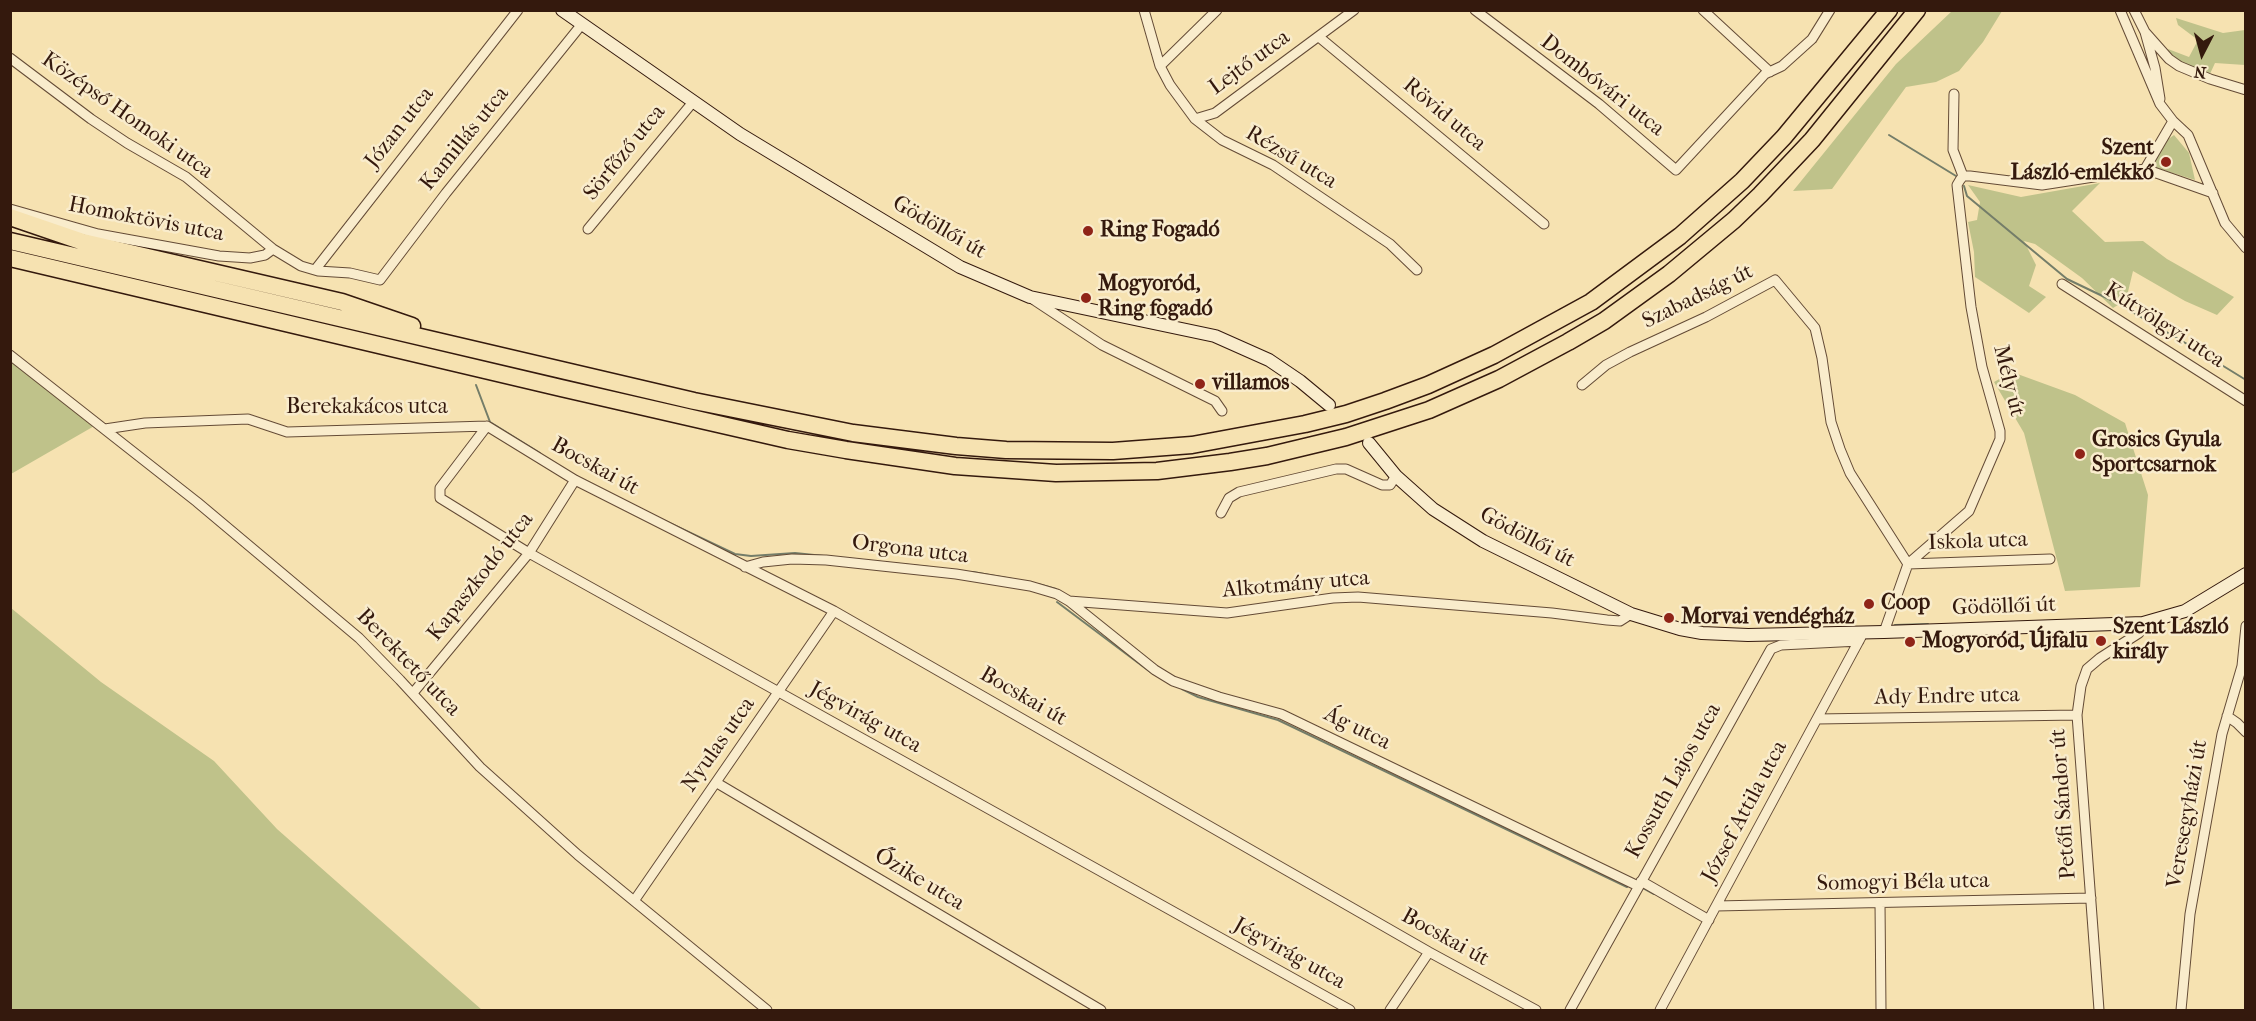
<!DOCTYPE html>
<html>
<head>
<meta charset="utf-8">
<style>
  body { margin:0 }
  #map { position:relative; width:2256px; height:1021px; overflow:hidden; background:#f6e2b1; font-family:"IM FELL French Canon",serif }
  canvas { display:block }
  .frame { position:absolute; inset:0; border:12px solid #34190d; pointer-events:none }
  .north { position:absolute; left:2172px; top:24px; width:60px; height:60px; -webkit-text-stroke:4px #f9eccc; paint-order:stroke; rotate:186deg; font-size:16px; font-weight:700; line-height:24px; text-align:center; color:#34190d }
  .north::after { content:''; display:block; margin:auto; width:21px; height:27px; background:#34190d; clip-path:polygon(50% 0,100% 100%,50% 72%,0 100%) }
</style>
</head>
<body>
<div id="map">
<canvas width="2256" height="1021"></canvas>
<div class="frame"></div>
<div class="north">N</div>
</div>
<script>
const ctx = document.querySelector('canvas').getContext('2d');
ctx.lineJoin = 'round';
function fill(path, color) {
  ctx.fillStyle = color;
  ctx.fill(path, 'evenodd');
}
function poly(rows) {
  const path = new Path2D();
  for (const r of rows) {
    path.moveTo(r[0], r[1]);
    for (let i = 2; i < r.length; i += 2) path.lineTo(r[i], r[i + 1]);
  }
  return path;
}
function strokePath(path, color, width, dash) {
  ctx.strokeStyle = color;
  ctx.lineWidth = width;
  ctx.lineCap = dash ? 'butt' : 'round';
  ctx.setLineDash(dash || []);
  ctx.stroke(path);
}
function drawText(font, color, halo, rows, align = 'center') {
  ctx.font = font + ' "IM FELL French Canon",serif';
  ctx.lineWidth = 5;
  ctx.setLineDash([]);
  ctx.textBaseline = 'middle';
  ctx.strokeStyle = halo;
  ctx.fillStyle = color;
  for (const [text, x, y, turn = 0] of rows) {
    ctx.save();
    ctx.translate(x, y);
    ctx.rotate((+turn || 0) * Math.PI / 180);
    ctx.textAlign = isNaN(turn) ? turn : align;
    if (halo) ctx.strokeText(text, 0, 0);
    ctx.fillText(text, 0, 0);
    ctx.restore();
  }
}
fill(poly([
  [1952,11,2002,11,1983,42,1959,71,1936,82,1906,87,1832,189,1793,191,1896,64],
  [2176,18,2223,33,2245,30,2245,65,2215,63,2209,76,2170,56,2168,49,2189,57,2198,40,2178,25],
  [2174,135,2189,153,2195,180,2154,167,2160,145],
  [2100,183,2072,211,2105,242,2143,241,2167,259,2234,297,2217,315,2185,301,2133,271,2126,300,2113,308,2082,278,2035,244,2024,241,2036,265,2029,286,2046,297,2029,313,1975,277,1974,252,1968,222,1977,220,1980,202,1968,185,2021,197],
  [10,361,96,425,11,474,10,474],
  [2012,372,2075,395,2125,423,2148,495,2140,587,2065,591,2024,433,1994,382],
  [11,608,101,682,214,761,277,829,482,1010,11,1010]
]), '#bfc28a');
strokePath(poly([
  [1889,135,1956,176],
  [1964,186,1967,196,2067,279,2115,302,2194,348,2246,380],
  [476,385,490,422,540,453],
  [661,519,735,554,751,556,795,553,929,567],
  [973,572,1012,579],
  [1038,584,1056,589],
  [1057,602,1153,674],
  [1895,625,1928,624],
  [1182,689,1198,697,1278,720,1627,887],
  [1643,888,1654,894]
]), '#747d69', 2);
const minor = poly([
  [1144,10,1160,66,1170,85,1195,119,1222,140,1273,165,1390,244,1417,270],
  [1475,10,1599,104,1676,170,1765,74,1782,66,1812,39,1830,10],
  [1703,10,1770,72],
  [2120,10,2160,104,2173,121,2188,135,2225,223,2246,248],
  [2134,10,2145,32,2169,59,2179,66,2210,79,2246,90],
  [2145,32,2155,68,2160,99],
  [1319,37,1544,224],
  [10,58,91,119,127,143,186,177,273,249,301,266,318,271,350,273,380,280,446,193,582,24],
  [1160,66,1217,10],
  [1954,94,1953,150,1963,176],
  [1195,119,1215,113,1354,10],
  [2145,169,2173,121],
  [10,209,98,234,219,256,250,258,265,255,273,249],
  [588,229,693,102],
  [315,270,518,10],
  [2062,284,2246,401],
  [1034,300,1102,345,1215,401,1222,411],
  [10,355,197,502,359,638,400,680,480,767,578,855,767,1010],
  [1582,385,1606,365,1630,352,1706,317,1775,280,1815,328,1822,358,1831,422,1840,449,1850,473,1908,564,2050,559],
  [487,426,575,480,834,611,1429,952,1536,1010],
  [487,426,440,488,440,498,529,553,1350,1010],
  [105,429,145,423,248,419,287,432,487,426],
  [1221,513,1229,498,1239,492,1336,469,1346,469,1382,485,1390,485,1396,476],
  [745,567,763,562,792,559,826,560,956,574,1030,586,1057,594,1069,601,1155,670,1173,681,1219,697,1281,714,1638,886],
  [1069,601,1227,613,1333,598,1358,597,1552,613,1607,620,1620,621,1631,614],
  [1884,632,1908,564,1969,511,2000,439,2000,431,1982,367,1971,307,1957,185,1960,180,1963,176,1970,176,2042,185,2145,169,2213,193],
  [413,693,529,553,575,480],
  [2227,716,2237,723,2246,732],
  [1817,719,2077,715],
  [717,783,1101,1010],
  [1641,881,1709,920],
  [634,901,834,611],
  [1880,903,1881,1010],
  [1716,906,2091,898],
  [1390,1010,1429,952],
  [1570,1010,1771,649,1781,645,1859,641],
  [1660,1010,1861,637],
  [2099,1010,2077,715,2081,686,2087,669,2100,658,2139,633,2143,623],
  [2181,1010,2190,914,2222,734,2242,666,2246,626]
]);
const secondary = poly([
  [562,10,740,134,960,267,1030,297,1215,336,1269,360,1300,381,1329,405],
  [1369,443,1396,476,1433,509,1483,541,1631,614,1680,629,1702,633,1748,635,1884,632,2143,623,2185,611,2246,574]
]);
const motorway = poly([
  [10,217,83,242,342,302,412,326],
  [10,241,694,401,853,433,956,446,1006,450,1113,451,1192,445,1305,424,1346,414,1385,401,1428,385,1494,355,1591,302,1680,236,1742,181,1784,137,1889,10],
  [10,258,561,388,788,440,846,450,955,466,1056,473,1157,471,1230,462,1267,456,1346,437,1429,410,1499,379,1568,342,1604,321,1669,274,1734,220,1760,195,1812,140,1917,10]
]);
strokePath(minor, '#644b36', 11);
strokePath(secondary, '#34190d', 14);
strokePath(motorway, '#34190d', 19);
strokePath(minor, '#f9eccc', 9);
strokePath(secondary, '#f9eccc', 12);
strokePath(motorway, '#f6e2b1', 16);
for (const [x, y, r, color] of [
  [2166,162,6,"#8f2418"],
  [1088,231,6,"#8f2418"],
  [1086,298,6,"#8f2418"],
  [1200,384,6,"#8f2418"],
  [2080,454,6,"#8f2418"],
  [1869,604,6,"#8f2418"],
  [1669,618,6,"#8f2418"],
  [2101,641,6,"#8f2418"],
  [1910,642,6,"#8f2418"]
]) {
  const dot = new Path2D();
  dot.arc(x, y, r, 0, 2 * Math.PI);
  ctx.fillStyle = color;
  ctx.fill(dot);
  strokePath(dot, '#f9eccc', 2);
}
drawText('22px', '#34190d', '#f9eccc', [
  ["Lejtő utca",1250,63,-36],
  ["Dombóvári utca",1602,86,38],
  ["Rövid utca",1444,115,40],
  ["Középső Homoki utca",127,116,35],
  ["Józan utca",400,128,-52],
  ["Kamillás utca",465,139,-51],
  ["Sörfőző utca",625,153,-51],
  ["Rézsű utca",1291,158,31],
  ["Homoktövis utca",146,220,11],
  ["Gödöllői út",939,228,30],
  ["Szabadság út",1698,297,-26],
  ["Kútvölgyi utca",2164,326,33],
  ["Mély út",2008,381,76],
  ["Berekakácos utca",367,408],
  ["Bocskai út",595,467,29],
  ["Gödöllői út",1527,538,28],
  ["Iskola utca",1978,542,-2],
  ["Orgona utca",910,550,7],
  ["Kapaszkodó utca",481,577,-52],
  ["Alkotmány utca",1296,585,-5],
  ["Gödöllői út",2004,607,-2],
  ["Berektető utca",408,663,46],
  ["Bocskai út",1023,697,30],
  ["Ady Endre utca",1947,697,-1],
  ["Jégvirág utca",865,718,29],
  ["Ág utca",1357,729,26],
  ["Nyulas utca",719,745,-55],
  ["Kossuth Lajos utca",1674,781,-61],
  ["Petőfi Sándor út",2064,804,-94],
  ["József Attila utca",1745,812,-62],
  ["Veresegyházi út",2188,814,-80],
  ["Őzike utca",919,880,31],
  ["Somogyi Béla utca",1903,883,-1],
  ["Bocskai út",1445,938,29],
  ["Jégvirág utca",1289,954,29]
]);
drawText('bold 22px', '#34190d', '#f9eccc', [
  ["Szent",2154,149,"right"],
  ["László-emlékkő",2154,174,"right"],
  ["Ring Fogadó",1100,231],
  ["Mogyoród,",1098,285],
  ["Ring fogadó",1098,310],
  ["villamos",1212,384],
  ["Grosics Gyula",2092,441],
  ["Sportcsarnok",2092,466],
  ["Coop",1881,604],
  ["Morvai vendégház",1681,618],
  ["Szent László",2113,628],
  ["király",2113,653],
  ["Mogyoród, Újfalu",1922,642]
], 'left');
</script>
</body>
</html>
